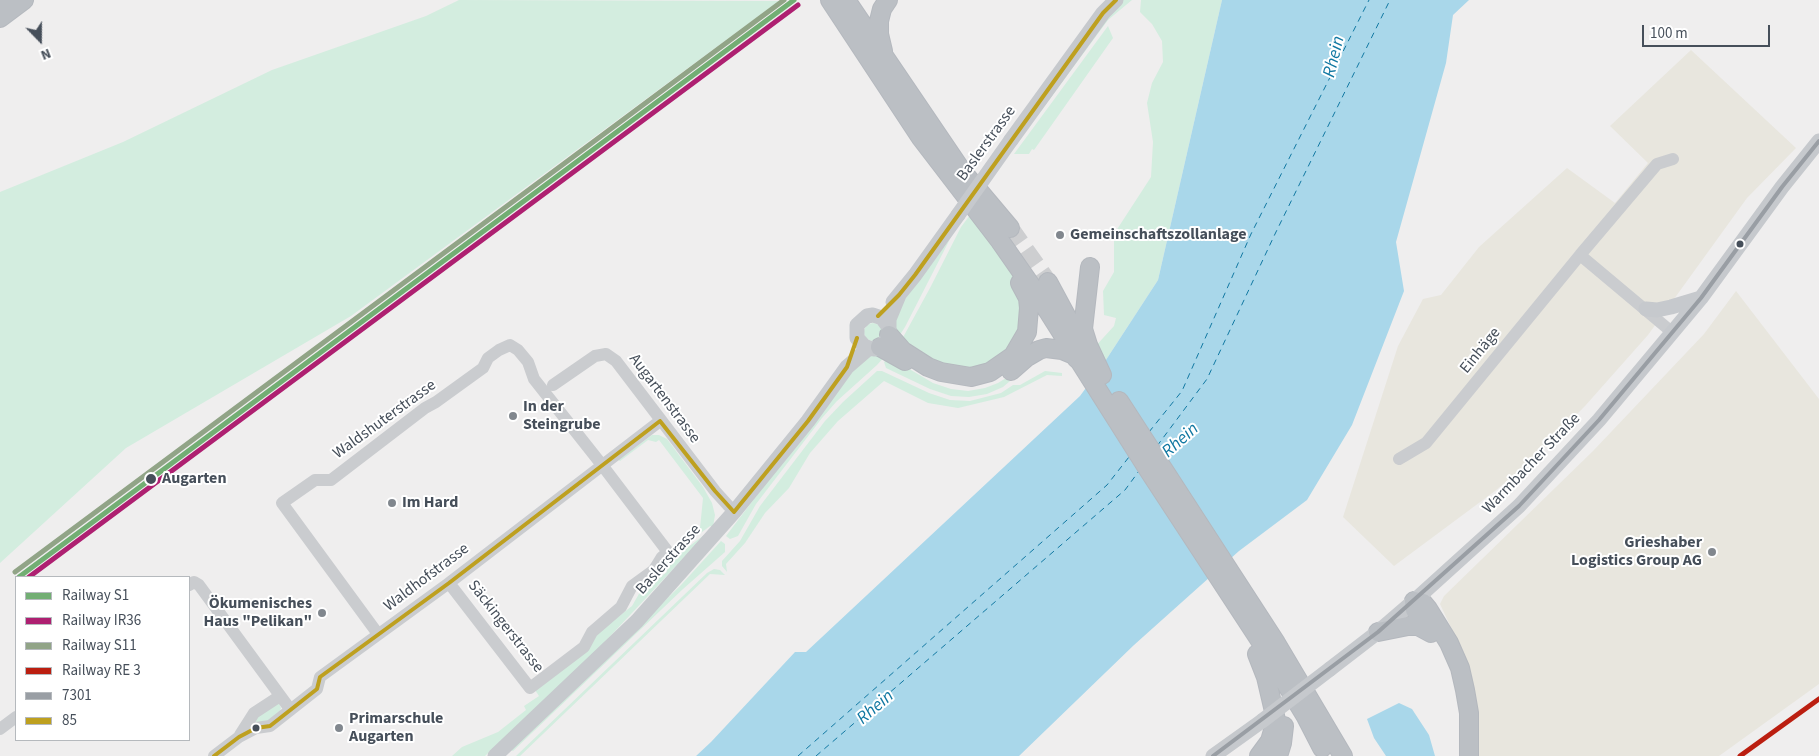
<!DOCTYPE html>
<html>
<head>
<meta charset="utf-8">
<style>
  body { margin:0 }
  #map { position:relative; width:1819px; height:756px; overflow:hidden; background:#efeeee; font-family:"Source Sans 3",sans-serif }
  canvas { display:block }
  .legend { position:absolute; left:15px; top:576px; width:175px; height:165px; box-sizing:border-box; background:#fff; border:1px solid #b5b9bd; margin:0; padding:6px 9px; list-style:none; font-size:15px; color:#464f5a }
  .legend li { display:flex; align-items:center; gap:10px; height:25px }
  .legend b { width:25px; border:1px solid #b5b9bd }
  .north { position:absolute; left:15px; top:15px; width:50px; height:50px; -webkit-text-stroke:4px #fff; paint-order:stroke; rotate:158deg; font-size:14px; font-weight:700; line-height:20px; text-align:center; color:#464f5a }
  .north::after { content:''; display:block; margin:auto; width:18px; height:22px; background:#464f5a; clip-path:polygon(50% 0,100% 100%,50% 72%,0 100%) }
  .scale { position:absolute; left:1642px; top:25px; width:128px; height:22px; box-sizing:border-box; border:2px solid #464f5a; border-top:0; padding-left:6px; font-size:15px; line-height:18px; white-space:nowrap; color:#464f5a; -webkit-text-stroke:4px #fff; paint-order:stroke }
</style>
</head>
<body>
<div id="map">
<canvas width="1819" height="756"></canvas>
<ul class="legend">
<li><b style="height:6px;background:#72ae73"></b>Railway S1</li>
<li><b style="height:6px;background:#ae2071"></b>Railway IR36</li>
<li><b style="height:6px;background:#91a487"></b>Railway S11</li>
<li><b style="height:6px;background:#bb1e10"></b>Railway RE 3</li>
<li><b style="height:6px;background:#999ea4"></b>7301</li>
<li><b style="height:6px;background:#bea01f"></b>85</li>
</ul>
<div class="north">N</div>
<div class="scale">100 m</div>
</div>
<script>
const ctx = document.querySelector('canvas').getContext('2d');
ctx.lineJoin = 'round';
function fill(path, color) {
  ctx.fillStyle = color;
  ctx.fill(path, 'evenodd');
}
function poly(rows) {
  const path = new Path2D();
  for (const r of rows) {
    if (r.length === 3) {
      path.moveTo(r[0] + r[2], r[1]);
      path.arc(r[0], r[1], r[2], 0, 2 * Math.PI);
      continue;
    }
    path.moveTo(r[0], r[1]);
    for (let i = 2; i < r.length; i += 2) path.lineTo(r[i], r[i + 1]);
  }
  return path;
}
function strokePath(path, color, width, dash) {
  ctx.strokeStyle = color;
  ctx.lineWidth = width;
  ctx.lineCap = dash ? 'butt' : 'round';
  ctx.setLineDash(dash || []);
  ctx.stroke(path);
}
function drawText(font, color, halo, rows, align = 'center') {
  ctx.font = font + ' "Source Sans 3",sans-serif';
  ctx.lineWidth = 4;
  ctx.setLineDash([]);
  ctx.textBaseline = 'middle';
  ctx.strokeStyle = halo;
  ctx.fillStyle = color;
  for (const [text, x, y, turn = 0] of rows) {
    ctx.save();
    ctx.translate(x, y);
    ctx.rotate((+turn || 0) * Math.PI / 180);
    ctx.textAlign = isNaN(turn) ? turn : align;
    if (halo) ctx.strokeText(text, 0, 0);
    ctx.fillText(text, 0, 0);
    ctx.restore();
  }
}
fill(poly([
  [1691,50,1796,148,1747,198,1648,335,1585,406,1535,457,1495,491,1394,566,1343,517,1398,346,1423,299,1441,295,1479,247,1567,168,1615,203,1648,163,1610,126],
  [1736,291,1819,399,1819,684,1719,756,1477,756,1478,719,1461,649,1440,604,1444,596,1593,451,1704,334]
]), '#e8e6de');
fill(poly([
  [459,0,779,1,351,316,126,448,0,563,0,192,123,142,272,70,426,16],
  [1119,0,1132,0,1108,20,1018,142],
  [1141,0,1222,0,1158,280,1102,366,1093,349,1114,326,1116,318,1104,315,1103,291,1114,272,1114,234,1151,177,1153,142,1147,103,1152,83,1163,62,1162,41,1152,24,1140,12],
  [1108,26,1113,38,1034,150,1032,149,1029,154,1014,154],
  [970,215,1011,272,1021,293,1023,326,1013,347,984,368,960,371,944,366,901,341,930,288,961,227],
  [950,239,905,327,898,338,895,332,894,315,900,303],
  [873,332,9],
  [869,353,886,355,877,365,837,401,822,418,756,504,738,536,730,539,726,536,854,367],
  [889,357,933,383,951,389,968,391,985,388,998,383,1035,360,1003,387,987,394,969,397,951,396,930,389,886,368,884,362],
  [877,371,882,371,929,393,950,400,970,401,1001,393,1013,385,1020,385,1045,371,1062,373,1062,376,1047,375,1004,397,958,408,928,403,884,381,838,421,810,453,789,488,765,513,745,543,726,564,727,572,722,566,722,561,740,541,760,506,825,421,843,402],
  [652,435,659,435,667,439,703,487,712,503,715,515,713,527,710,526,674,553,673,552,695,535,693,533,700,528,703,498,659,440,656,442,648,440,620,461,618,460],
  [708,532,601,646,485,756,452,756,462,747,498,732,526,710,524,706,539,696,535,690,596,634,632,606,640,592,667,572,661,564,670,558,675,557],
  [721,541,725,544,725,552,683,589,513,751,511,750,681,585],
  [714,569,720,570,725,575,710,574,520,756,516,756,707,573],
  [279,703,281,708,279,714,268,722,254,722,256,713]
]), '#d3eddf');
fill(poly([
  [1222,0,1469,0,1453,15,1446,63,1396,242,1404,291,1352,425,1307,500,1239,551,1134,645,1019,756,696,756,711,742,795,652,806,652,1080,396,1102,366,1158,280],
  [1399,703,1412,709,1429,735,1435,756,1386,756,1374,738,1367,719]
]), '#a9d7ea');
strokePath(poly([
  [1149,432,1182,391,1251,234,1369,0],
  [1157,446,1207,379,1275,234,1390,0],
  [798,756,1107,485,1129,457],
  [816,756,1125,490,1139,471]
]), '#1178a2', 1, [6, 5]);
strokePath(poly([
  [1010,228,1048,282]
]), '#cdced0', 18, [18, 9]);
const highway = poly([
  [0,0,1,0],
  [830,0,921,138,1000,241,1039,297,1149,471,1259,639,1305,715,1322,748],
  [846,0,962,171,1010,228],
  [0,18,24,0],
  [883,51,879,34,879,21,882,9,888,0],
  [1090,267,1083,329,1088,345,1102,375],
  [1048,282,1083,347],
  [889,335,903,351,928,367,941,372,971,377,990,372,1013,356,1027,332,1029,308,1028,298,1020,283],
  [880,347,905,361],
  [1011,371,1027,357,1039,350,1046,348,1062,350,1074,355,1077,359],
  [1119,401,1276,643,1343,756],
  [1429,631,1415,610,1414,601,1423,603,1428,609,1449,643,1460,668,1465,690,1469,713,1469,756],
  [1378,632,1408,626,1418,626,1431,633],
  [1257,654,1266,677,1276,720,1270,741,1259,756],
  [1278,756,1282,743,1284,726]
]);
strokePath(highway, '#b4b8be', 20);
strokePath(poly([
  [1673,333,1580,255,1657,164,1673,159],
  [553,385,595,356,606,354,616,361,715,491,734,512],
  [1399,459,1426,443,1580,255],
  [189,585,194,582,199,585,290,709],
  [378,634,282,503,315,480,331,480,425,408,436,402,483,368,488,358,499,350,510,345,518,350,528,362,534,379,602,465,668,552,662,557,654,570,632,586,621,607,592,632,584,647,530,688,449,583],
  [0,729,16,717],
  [240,735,254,713,280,696],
  [214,756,239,737,256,728,270,726,317,689,320,677,449,583,660,421]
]), '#cacccf', 12);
strokePath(poly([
  [1011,140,1103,13,1116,0],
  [893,302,915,275,958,215],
  [1646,309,1657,310,1671,307,1701,298],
  [888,326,882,318,873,315,867,316,857,325,857,338,864,346,869,348,875,349,884,344,889,335,889,319,899,295],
  [1330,669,1378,632,1414,601,1519,506,1599,420,1701,298,1782,187,1819,141],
  [495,756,637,621,734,512,808,421,847,367,869,348],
  [1213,756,1262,721]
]), '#c6c9cd', 15);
strokePath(highway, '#bbbfc4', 18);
strokePath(poly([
  [958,215,1011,140],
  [1262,721,1330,669]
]), '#c6c9cd', 15);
strokePath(poly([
  [1213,756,1378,632,1519,506,1599,420,1701,298,1782,187,1819,141]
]), '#999ea4', 4);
strokePath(poly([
  [878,316,899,295,915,275,1103,13,1116,0],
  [660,421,715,491,734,512],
  [734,512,808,421,847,367,857,338],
  [214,756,239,737,256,728,270,726,317,689,320,677,449,583,660,421]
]), '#bea01f', 4);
strokePath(poly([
  [19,577,794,0]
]), '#72ae73', 5);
strokePath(poly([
  [29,577,798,5]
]), '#ae2071', 5);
strokePath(poly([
  [15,572,784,0]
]), '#91a487', 5);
strokePath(poly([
  [1740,756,1819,699]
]), '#bb1e10', 5);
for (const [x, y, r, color] of [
  [1060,235,5,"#81878e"],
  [1740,244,4.5,"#464f5a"],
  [513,416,5,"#81878e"],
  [151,479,6,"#464f5a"],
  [392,503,5,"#81878e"],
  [1712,552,5,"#81878e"],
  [322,613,5,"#81878e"],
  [256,728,4.5,"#464f5a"],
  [339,728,5,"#81878e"]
]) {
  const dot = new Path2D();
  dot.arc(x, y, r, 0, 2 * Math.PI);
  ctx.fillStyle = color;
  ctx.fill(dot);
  strokePath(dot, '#fff', 2);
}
drawText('16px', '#464f5a', '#fff', [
  ["Baslerstrasse",987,144,-54],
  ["Einhäge",1481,351,-51],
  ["Augartenstrasse",664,399,53],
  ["Waldshuterstrasse",385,420,-36],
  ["Warmbacher Straße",1532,464,-46],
  ["Baslerstrasse",669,560,-48],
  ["Waldhofstrasse",427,578,-37],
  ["Säckingerstrasse",505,627,52]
]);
drawText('bold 16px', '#464f5a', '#fff', [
  ["Gemeinschaftszollanlage",1070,235],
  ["In der",523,407],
  ["Steingrube",523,425],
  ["Im Hard",402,503],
  ["Grieshaber",1702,543,"right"],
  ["Logistics Group AG",1702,561,"right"],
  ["Ökumenisches",312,604,"right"],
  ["Haus \"Pelikan\"",312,622,"right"],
  ["Primarschule",349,719],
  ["Augarten",349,737]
], 'left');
drawText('bold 16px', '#464f5a', '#fff', [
  ["Augarten",162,479]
], 'left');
drawText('italic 18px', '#1178a2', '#fff', [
  ["Rhein",1335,57,-76],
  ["Rhein",1181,441,-42],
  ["Rhein",876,708,-41]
]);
</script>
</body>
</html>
